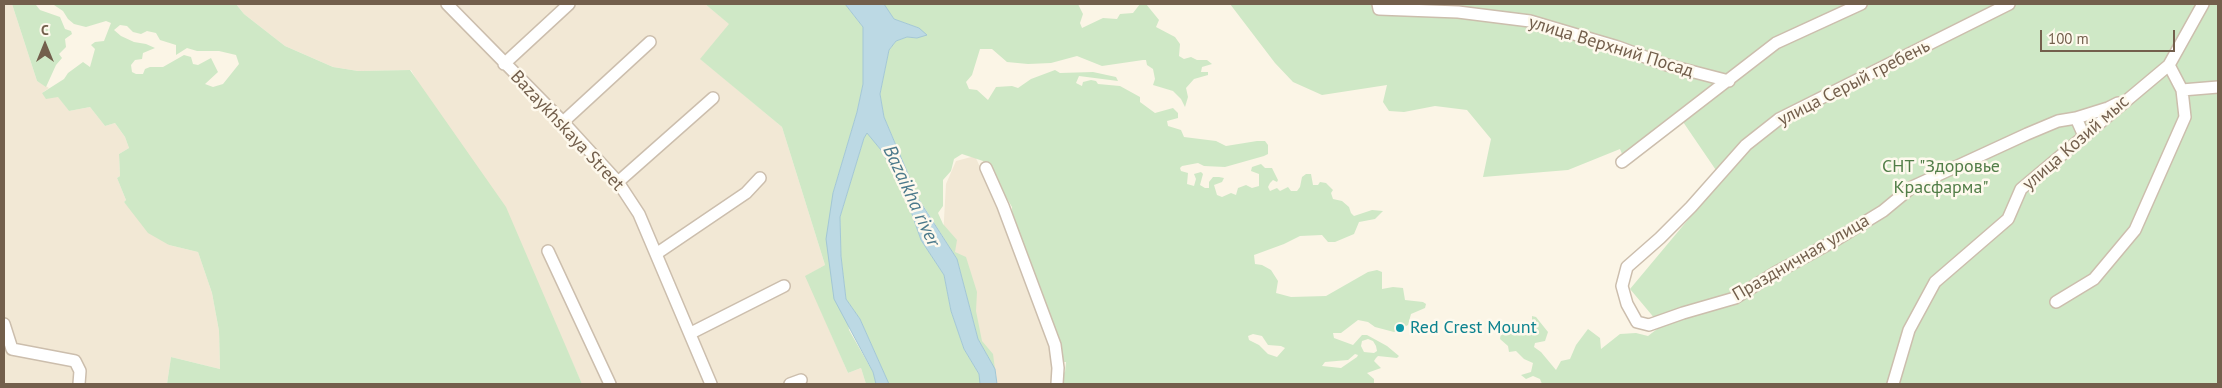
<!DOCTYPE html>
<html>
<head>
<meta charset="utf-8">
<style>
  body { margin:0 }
  #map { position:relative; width:2222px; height:388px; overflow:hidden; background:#fbf5e6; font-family:"PT Sans",sans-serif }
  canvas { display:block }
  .frame { position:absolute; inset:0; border:5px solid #735f4c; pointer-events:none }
  .north { position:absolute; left:20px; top:20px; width:50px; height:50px; -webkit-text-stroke:4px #fef9ed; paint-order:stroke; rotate:0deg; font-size:14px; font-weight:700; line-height:20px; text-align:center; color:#735f4c }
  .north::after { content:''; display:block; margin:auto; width:18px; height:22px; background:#735f4c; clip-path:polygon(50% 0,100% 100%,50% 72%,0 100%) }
  .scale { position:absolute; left:2040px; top:30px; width:135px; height:22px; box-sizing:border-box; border:2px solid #735f4c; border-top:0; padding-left:6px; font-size:15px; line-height:18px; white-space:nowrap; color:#735f4c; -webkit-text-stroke:4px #fef9ed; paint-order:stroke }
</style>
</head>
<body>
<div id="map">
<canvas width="2222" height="388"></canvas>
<div class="frame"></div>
<div class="north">С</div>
<div class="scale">100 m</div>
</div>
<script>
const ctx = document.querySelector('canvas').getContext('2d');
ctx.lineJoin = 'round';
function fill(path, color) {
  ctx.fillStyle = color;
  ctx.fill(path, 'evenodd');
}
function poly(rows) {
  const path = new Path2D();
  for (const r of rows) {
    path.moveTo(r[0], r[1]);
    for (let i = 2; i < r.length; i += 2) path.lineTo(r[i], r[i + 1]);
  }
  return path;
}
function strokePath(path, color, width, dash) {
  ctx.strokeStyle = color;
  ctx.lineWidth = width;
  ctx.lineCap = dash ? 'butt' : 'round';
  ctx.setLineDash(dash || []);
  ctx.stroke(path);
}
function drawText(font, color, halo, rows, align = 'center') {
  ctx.font = font + ' "PT Sans",sans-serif';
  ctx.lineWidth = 5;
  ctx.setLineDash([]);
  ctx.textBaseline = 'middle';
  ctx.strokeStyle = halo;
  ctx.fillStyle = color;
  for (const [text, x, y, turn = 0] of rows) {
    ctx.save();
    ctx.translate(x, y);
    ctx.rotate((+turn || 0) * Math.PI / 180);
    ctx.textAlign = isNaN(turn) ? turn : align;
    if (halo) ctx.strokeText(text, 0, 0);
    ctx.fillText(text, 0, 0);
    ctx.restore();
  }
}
fill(poly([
  [4,4,12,4,37,81,49,88,42,93,58,96,69,111,90,107,105,126,115,123,125,137,129,148,119,154,120,176,117,178,126,200,124,202,169,245,198,252,212,293,219,331,220,369,171,357,167,384,4,384],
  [236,4,705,4,730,24,701,59,782,127,825,265,806,276,848,373,861,368,866,384,582,384,561,337,411,70,358,71,333,67,285,46,244,14],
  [975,156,1064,351,1064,384,997,384,995,369,978,339,957,259,943,237,946,184,956,161]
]), '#f2e8d5');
fill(poly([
  [12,4,41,4,36,5,40,10,60,17,65,29,71,31,72,34,65,39,66,47,59,54,62,58,56,65,46,87,37,81],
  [45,4,236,4,244,14,285,46,333,67,358,71,410,70,506,207,582,384,167,384,171,357,220,369,219,331,212,293,198,252,169,245,148,233,124,202,126,200,117,178,120,176,119,154,129,148,125,137,115,123,105,126,90,107,69,111,58,97,46,99,42,93,64,79,68,73,83,62,90,67,95,49,91,45,95,42,104,41,111,23,106,21,86,27,74,24,68,19,63,11,54,5],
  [120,25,127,26,133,32,141,34,147,31,156,33,160,40,176,45,176,55,187,48,197,51,219,51,236,55,239,64,223,84,213,87,205,84,218,72,211,58,198,65,193,64,191,57,184,55,163,67,150,67,145,69,143,74,136,74,132,72,131,65,135,60,142,59,143,53,155,48,146,44,134,42,121,36,114,30],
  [705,4,845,4,863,27,863,84,857,112,833,193,849,330,873,372,876,384,866,384,861,368,848,373,805,276,825,265,782,127,700,59,729,24],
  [884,4,1078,4,1083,14,1080,23,1082,28,1103,18,1117,19,1120,14,1133,13,1140,4,1146,4,1159,20,1156,27,1175,37,1180,44,1179,56,1184,59,1191,57,1197,60,1207,60,1212,64,1202,67,1201,72,1208,72,1208,75,1194,79,1186,88,1188,97,1185,107,1181,99,1173,91,1153,85,1155,79,1153,69,1147,65,1146,60,1143,60,1102,66,1077,56,1051,63,1028,64,1007,62,992,49,980,49,972,75,966,82,969,89,977,90,988,100,996,87,1012,86,1018,88,1031,79,1055,70,1060,73,1093,72,1116,77,1118,81,1079,76,1076,83,1082,86,1083,82,1091,80,1096,81,1098,84,1120,86,1140,97,1140,102,1155,113,1173,108,1178,113,1178,118,1167,121,1168,126,1181,130,1184,137,1216,141,1226,146,1257,141,1265,141,1268,145,1268,154,1264,156,1225,167,1204,166,1198,163,1182,166,1180,168,1181,171,1188,173,1187,184,1194,186,1196,179,1194,174,1201,172,1203,174,1200,185,1205,188,1209,188,1209,182,1213,177,1219,177,1224,178,1222,182,1214,185,1217,195,1222,197,1231,193,1236,195,1238,188,1246,185,1252,188,1259,186,1259,174,1251,171,1252,167,1261,164,1265,168,1272,168,1278,180,1277,182,1273,180,1270,183,1268,187,1270,191,1277,188,1280,191,1288,187,1291,191,1297,191,1300,187,1302,177,1306,174,1311,174,1313,185,1318,185,1320,182,1326,183,1333,190,1331,193,1333,199,1342,201,1349,207,1351,213,1354,216,1372,210,1383,211,1375,219,1359,222,1354,234,1335,242,1328,242,1322,235,1300,236,1284,244,1254,255,1255,264,1262,265,1271,270,1278,281,1276,293,1291,297,1326,296,1368,272,1377,270,1382,272,1382,289,1393,287,1403,288,1405,300,1423,302,1426,304,1425,308,1411,314,1408,325,1394,332,1375,327,1368,322,1358,320,1341,333,1333,333,1334,338,1353,345,1362,335,1367,335,1387,346,1399,356,1397,358,1378,356,1376,358,1374,361,1381,368,1367,373,1374,379,1374,384,1060,384,1061,374,1065,372,1066,362,1062,362,1062,351,1013,227,1012,207,1003,192,996,175,983,161,962,154,954,159,951,171,943,180,943,206,938,213,943,224,957,240,955,252,966,257,977,292,976,311,982,341,993,354,995,369,978,339,957,259,919,199,884,117,880,94,889,50,896,41,907,37,917,38,919,28,894,19],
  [1253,334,1262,336,1268,345,1281,346,1285,348,1277,357,1268,354,1259,345,1249,340,1248,336],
  [1368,339,1373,341,1376,346,1377,351,1374,353,1364,352,1361,346,1362,341],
  [1355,354,1358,355,1357,357,1341,368,1322,366,1325,362,1348,360],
  [1230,4,2218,4,2218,384,1542,384,1540,379,1533,376,1526,379,1521,375,1531,372,1533,363,1524,359,1516,351,1509,352,1508,346,1500,339,1501,332,1511,332,1515,329,1528,328,1532,324,1532,316,1536,317,1548,332,1545,341,1535,343,1534,347,1541,352,1556,370,1561,361,1570,359,1576,345,1588,329,1600,338,1601,349,1620,334,1636,333,1648,336,1661,326,1630,289,1722,179,1679,116,1622,154,1620,149,1568,170,1483,177,1491,139,1467,110,1435,106,1404,112,1389,111,1383,102,1387,85,1322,95,1293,82,1275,63],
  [867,132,881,150,903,188,921,240,944,275,951,311,964,349,979,374,980,384,889,384,860,319,846,299,841,256,840,217,864,138]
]), '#cfe8c6');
const water = poly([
  [845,4,884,4,894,19,919,28,927,35,917,38,907,37,896,41,889,50,880,94,884,117,919,200,957,259,978,339,995,369,997,384,980,384,979,374,964,349,951,311,944,275,921,240,903,188,881,150,867,133,864,138,840,217,841,256,846,299,860,319,889,384,876,384,873,372,834,299,826,239,833,193,857,112,863,84,863,27,845,4]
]);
fill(water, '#bcd9e4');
strokePath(water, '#a3c7d5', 1);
const minor = poly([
  [447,4,563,122,618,182,639,214,711,384],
  [1378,4,1379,9,1458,12,1530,21,1618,47,1667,65,1729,81],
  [2009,4,1779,119,1746,145,1691,207,1660,238,1627,267,1622,286,1627,304,1637,322,1649,325,1683,313,1735,298,1775,273,1834,241,1883,211,1912,187,2027,134,2058,121,2076,118,2084,136],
  [504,64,569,4],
  [2182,90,2218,87],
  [2076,118,2108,108,2118,103],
  [563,122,650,42],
  [1622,162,1776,43,1861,4],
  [986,168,1003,206,1055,345,1058,368,1057,384],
  [618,182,713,98],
  [548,251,610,384],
  [656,254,746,193,760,178],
  [2056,302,2094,279,2135,230,2185,117,2182,90,2169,65],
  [4,324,12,349,75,361,80,371,79,384],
  [691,333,784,286],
  [790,384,801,380],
  [1893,384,1909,330,1935,282,2008,219,2021,189,2169,65,2203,4]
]);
strokePath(minor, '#ccbead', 14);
strokePath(minor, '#fff', 11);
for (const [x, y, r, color] of [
  [1400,328,5,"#0f9aa8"]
]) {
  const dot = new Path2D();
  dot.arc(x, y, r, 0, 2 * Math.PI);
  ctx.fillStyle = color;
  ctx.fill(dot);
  strokePath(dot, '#fef9ed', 2);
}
drawText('18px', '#735f4c', '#fef9ed', [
  ["улица Верхний Посад",1611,47,17],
  ["улица Серый гребень",1854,83,-27],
  ["Bazaykhskaya Street",567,131,47],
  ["улица Козий мыс",2076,143,-41],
  ["Праздничная улица",1801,258,-30]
]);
drawText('18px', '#527e48', '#fef9ed', [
  ["СНТ \"Здоровье",1941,167],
  ["Красфарма\"",1941,188]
]);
drawText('18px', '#0d838f', '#fef9ed', [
  ["Red Crest Mount",1410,328]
], 'left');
drawText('italic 19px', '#4b798b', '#fef9ed', [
  ["Bazaikha river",911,196,65]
]);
</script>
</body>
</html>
